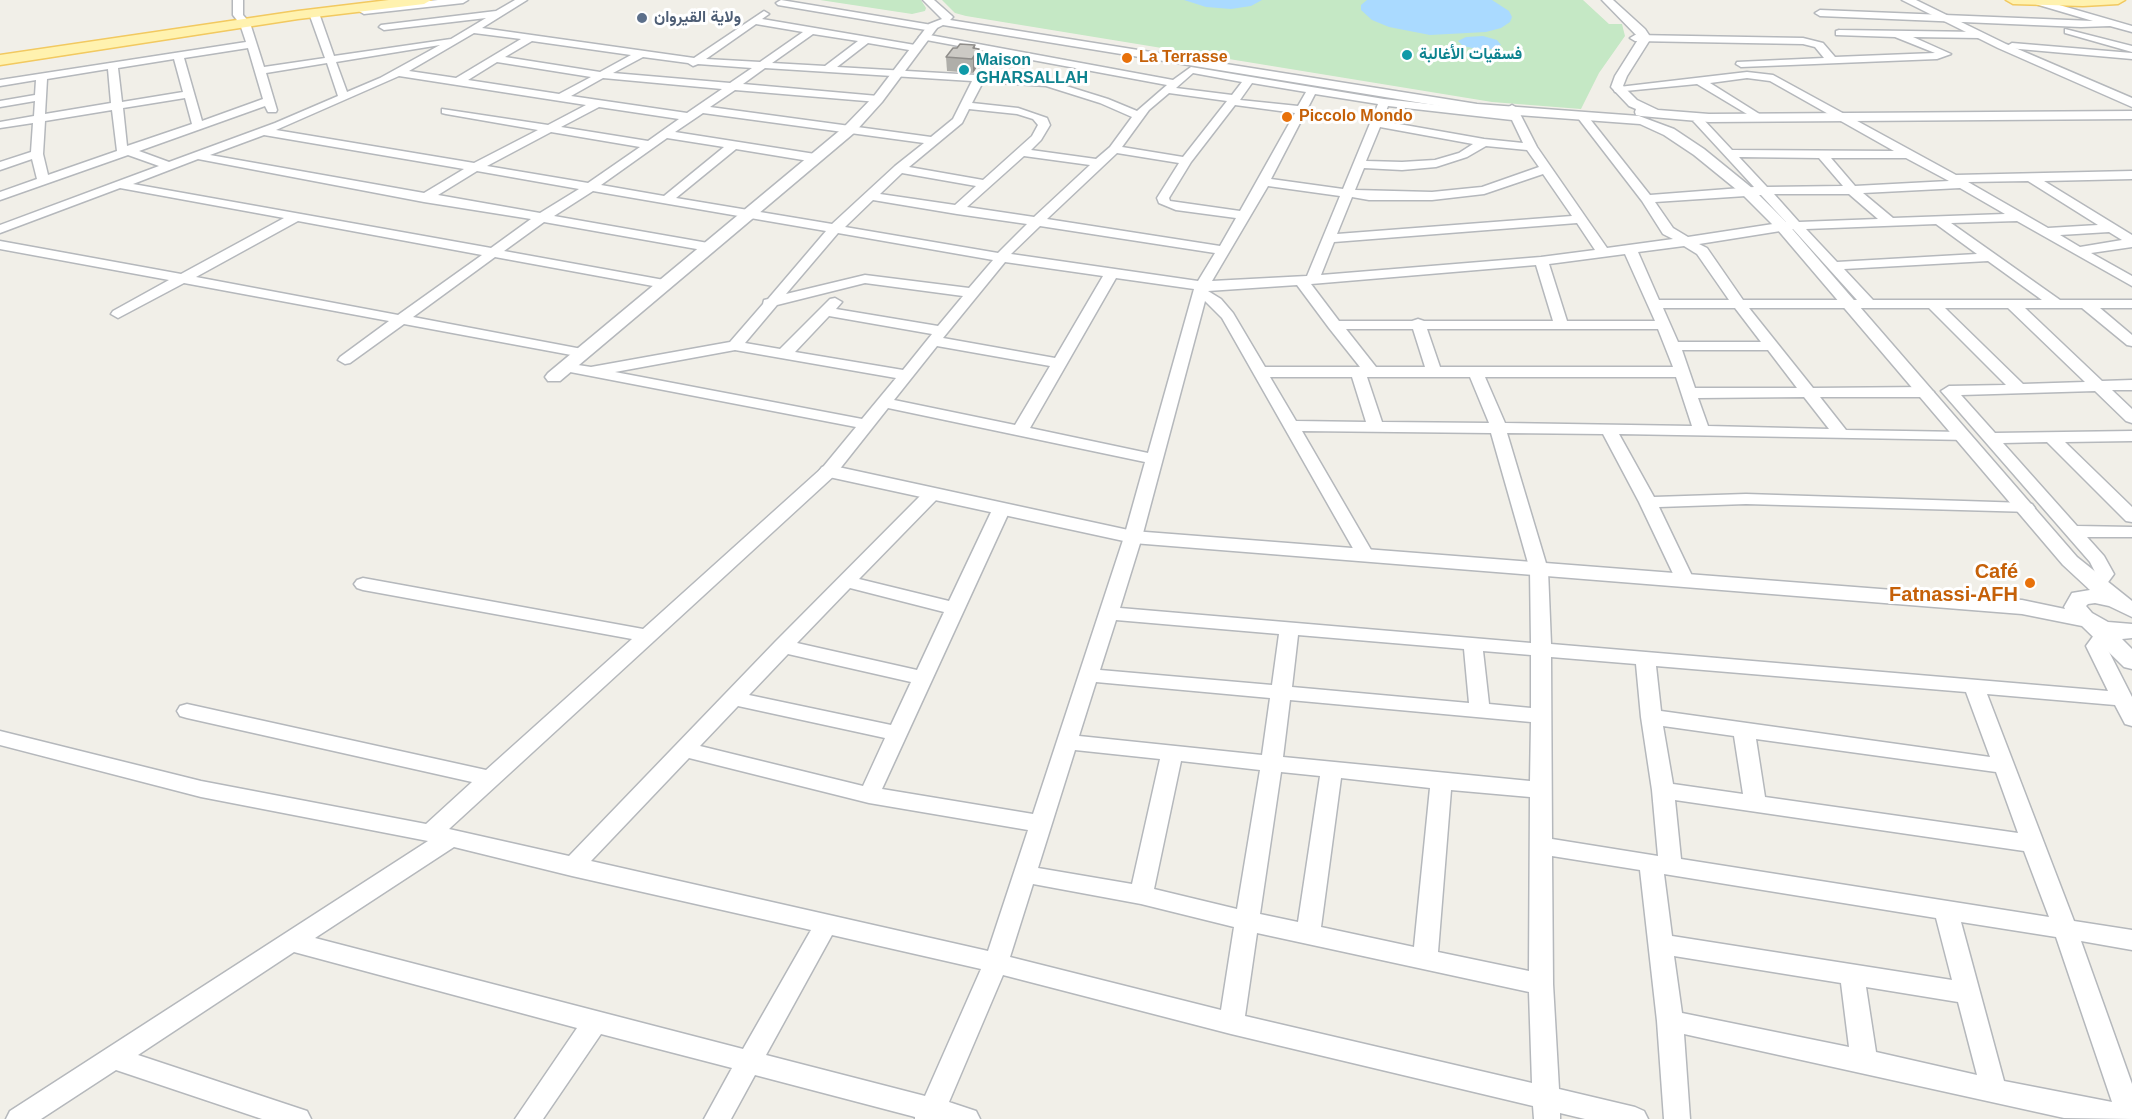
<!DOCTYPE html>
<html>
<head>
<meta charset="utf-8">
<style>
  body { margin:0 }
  canvas { display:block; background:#f1efe8 }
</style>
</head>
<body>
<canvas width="2132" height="1119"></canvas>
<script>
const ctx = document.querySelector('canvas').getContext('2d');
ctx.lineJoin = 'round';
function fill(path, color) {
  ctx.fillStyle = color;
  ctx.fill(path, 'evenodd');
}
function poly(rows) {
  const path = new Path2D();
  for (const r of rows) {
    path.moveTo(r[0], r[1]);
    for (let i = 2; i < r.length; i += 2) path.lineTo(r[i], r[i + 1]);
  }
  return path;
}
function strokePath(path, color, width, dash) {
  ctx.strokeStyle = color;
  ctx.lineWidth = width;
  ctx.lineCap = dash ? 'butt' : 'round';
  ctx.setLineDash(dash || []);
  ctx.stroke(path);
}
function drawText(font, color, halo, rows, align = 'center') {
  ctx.font = font + ' Helvetica,Vazirmatn,sans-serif';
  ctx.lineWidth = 6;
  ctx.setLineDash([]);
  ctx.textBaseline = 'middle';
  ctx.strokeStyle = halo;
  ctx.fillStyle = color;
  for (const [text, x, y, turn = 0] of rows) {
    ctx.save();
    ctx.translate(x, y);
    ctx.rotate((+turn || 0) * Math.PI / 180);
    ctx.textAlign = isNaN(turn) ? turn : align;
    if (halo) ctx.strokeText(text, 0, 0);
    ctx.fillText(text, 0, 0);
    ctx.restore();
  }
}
fill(poly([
  [820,0,921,0,926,8,925,11,912,14],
  [942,0,1583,0,1609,24,1622,24,1625,36,1599,73,1581,109,1492,102,966,16,955,13]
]), '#c5e8c5');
fill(poly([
  [1184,0,1262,0,1251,6,1231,9,1206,7],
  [1367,0,1492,0,1509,11,1512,17,1510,22,1501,28,1486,32,1430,35,1389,27,1372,20,1361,10,1361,5],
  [1483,36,1497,40,1501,45,1492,49,1481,50,1463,46,1458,41,1466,37]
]), '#aadaff');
const minor = poly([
  [233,0,243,0,243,15,250,23,264,67,325,58,310,16,312,14,320,16,334,56,451,39,486,18,384,30,379,27,381,25,496,11,515,0,527,0,482,28,694,58,764,11,769,14,762,19,915,45,920,48,915,51,868,43,837,67,976,75,991,52,921,39,919,37,924,34,1173,80,1191,67,1384,99,1509,113,1507,108,1512,105,1517,108,1537,147,1607,248,1673,239,1663,234,1642,201,1578,118,1578,114,1586,114,1650,195,1754,187,1695,123,1693,121,1699,118,1703,119,1732,150,1894,151,1770,81,1747,78,1710,83,1761,115,1763,117,1757,120,1697,84,1615,92,1614,90,1619,87,1747,72,1773,75,1956,175,2132,171,2132,179,2044,181,2132,235,2132,247,2091,253,2132,276,2132,286,2017,221,1951,223,2060,300,2132,300,2132,308,2100,308,2132,335,2132,346,2127,345,2082,308,2025,308,2102,381,2132,380,2132,390,2112,390,2132,409,2132,423,2126,421,2095,391,1961,395,1995,433,2132,431,2132,441,2065,442,2132,507,2132,522,2126,521,2047,442,2003,443,2077,526,2132,527,2132,537,2087,537,2104,556,2114,574,2103,589,2089,589,2087,585,2096,574,2090,562,1941,391,1949,386,2006,385,1929,308,1749,308,1813,388,1926,387,1934,392,1926,397,1820,397,1846,430,1963,432,1969,434,1971,437,1969,440,1619,434,1654,497,1746,494,2026,503,2032,504,2035,508,2032,512,1746,504,1659,507,1694,580,1691,584,1685,586,1679,584,1676,580,1639,502,1603,434,1507,433,1548,570,1551,644,2108,691,2086,646,2097,631,2104,629,2111,631,2114,635,2106,646,2132,697,2132,726,2125,724,2115,705,1987,694,2074,921,2132,930,2132,950,2081,941,2132,1084,2132,1119,2064,1118,1684,1034,1690,1119,1664,1119,1657,1021,1640,870,1552,856,1553,984,1559,1089,1635,1107,1644,1111,1648,1119,1585,1119,1560,1113,1560,1119,1534,1119,1533,1106,1231,1034,1003,975,949,1102,976,1111,980,1119,915,1119,915,1117,755,1075,731,1119,704,1119,732,1068,601,1034,543,1119,515,1119,577,1028,294,952,138,1055,307,1111,311,1119,262,1119,116,1070,41,1119,6,1119,10,1111,428,841,201,797,0,745,0,731,201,781,426,824,472,782,187,718,180,716,177,711,180,706,187,704,486,770,632,639,363,590,357,588,354,584,357,580,363,578,643,629,823,467,856,427,565,371,558,367,565,363,591,367,730,342,763,304,764,300,768,299,826,231,593,191,554,216,708,243,715,247,708,251,544,222,504,251,664,280,671,284,664,288,495,257,413,317,582,349,587,350,589,353,587,356,582,357,404,324,350,363,345,364,338,360,340,357,389,321,184,283,118,318,111,314,113,311,169,280,0,249,0,241,181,274,284,218,120,188,0,233,0,225,159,166,128,155,0,200,0,192,37,179,32,159,0,170,0,162,31,152,33,123,0,128,0,122,34,116,35,101,0,107,0,101,35,95,36,80,0,86,0,80,246,42,240,24,233,15,233,0],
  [756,24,803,32,760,62,706,59,756,24],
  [474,33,521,39,456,78,409,71,474,33],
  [813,34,858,41,825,66,772,63,813,34],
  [532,41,631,55,600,72,505,57,532,41],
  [440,45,380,78,347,92,336,62,440,45],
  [248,48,263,99,202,121,184,58,248,48],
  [1000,54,1167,85,1137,111,1108,99,1047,80,986,76,1000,54],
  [643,57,688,63,693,66,698,64,752,68,730,83,613,73,643,57],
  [174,59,183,92,122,102,118,68,174,59],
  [497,62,591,77,559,94,468,80,497,62],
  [327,63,338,96,275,123,169,162,139,151,265,106,268,112,276,112,277,110,266,73,327,63],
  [765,68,972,81,953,119,931,137,710,107,735,90,878,102,883,99,878,96,743,84,765,68],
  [108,69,111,103,45,114,47,79,108,69],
  [1193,73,1242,82,1232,95,1176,88,1193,73],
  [399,76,586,105,548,125,442,109,442,113,446,114,538,130,474,163,276,130,399,76],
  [603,78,722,89,687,113,571,96,603,78],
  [983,82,1046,86,1100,103,1132,117,1110,147,1096,159,1031,150,1041,140,1050,125,1047,118,1018,108,972,103,983,82],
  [1252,83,1306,92,1298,106,1240,100,1252,83],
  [1169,93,1227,101,1183,157,1122,147,1149,110,1169,93],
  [1315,94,1378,104,1343,189,1271,179,1315,94],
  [185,98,192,124,127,146,123,108,185,98],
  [1235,105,1295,113,1240,211,1170,201,1169,198,1191,162,1235,105],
  [1388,106,1512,120,1523,143,1484,139,1382,121,1388,106],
  [599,107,679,119,648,141,561,127,599,107],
  [969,109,1017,114,1033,119,1038,125,1032,136,983,180,909,167,962,123,969,109],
  [112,110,117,151,48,175,43,154,45,121,112,110],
  [703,113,924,143,895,166,832,224,676,198,736,149,815,162,821,158,815,154,675,132,703,113],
  [1380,127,1473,144,1459,153,1435,160,1402,162,1366,161,1380,127],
  [551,132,640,147,588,183,487,166,551,132],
  [264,135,464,169,424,193,210,155,264,135],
  [667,138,724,147,664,196,601,185,667,138],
  [1486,146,1527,150,1539,167,1482,187,1432,192,1355,190,1364,168,1402,170,1436,167,1467,157,1486,146],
  [1117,153,1179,163,1157,198,1159,203,1176,210,1236,218,1220,246,1047,219,1117,153],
  [1024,156,1090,165,1034,217,967,207,1024,156],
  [1739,157,1819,158,1843,186,1767,187,1739,157],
  [1831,158,1906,158,1949,181,1855,186,1831,158],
  [198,159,424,202,531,219,491,248,133,184,198,159],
  [477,171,579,189,540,213,438,195,477,171],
  [902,173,976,186,955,205,880,194,902,173],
  [1543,174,1572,216,1337,234,1352,197,1369,200,1432,200,1484,194,1543,174],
  [2028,181,2098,225,2048,228,1968,182,2028,181],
  [1268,186,1340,196,1307,276,1212,281,1268,186],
  [1960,188,2005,214,1893,218,1863,193,1960,188],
  [1774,194,1849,194,1878,219,1799,222,1774,194],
  [1761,195,1786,222,1688,237,1673,228,1655,202,1761,195],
  [873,200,957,214,1027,224,998,253,845,227,873,200],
  [298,221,482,255,398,315,196,277,298,221],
  [1577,223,1595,250,1541,257,1321,275,1334,242,1577,223],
  [1936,224,1977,254,1837,262,1806,229,1936,224],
  [1040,226,1215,253,1198,281,1011,254,1040,226],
  [1793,229,1857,300,1743,300,1707,248,1699,244,1793,229],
  [2109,232,2122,240,2080,247,2060,235,2109,232],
  [838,233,993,260,969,288,865,275,786,294,838,233],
  [1684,246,1697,254,1729,300,1659,300,1638,252,1684,246],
  [1625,254,1655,321,1567,321,1549,264,1625,254],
  [1988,261,2042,300,1873,300,1844,269,1988,261],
  [1005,262,1103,276,1055,358,943,338,1005,262],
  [1536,265,1553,321,1424,321,1418,319,1412,321,1339,321,1311,284,1536,265],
  [1116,278,1194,289,1148,453,1030,428,1116,278],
  [865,283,963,296,938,326,836,309,842,302,835,298,830,299,780,349,745,343,777,305,865,283],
  [1297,285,1329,328,1360,367,1265,367,1233,313,1221,299,1208,291,1297,285],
  [1205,301,1222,318,1359,559,1371,559,1374,555,1302,431,1491,433,1530,570,1531,643,1120,608,1142,537,1205,301],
  [1663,308,1735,308,1761,342,1678,342,1663,308],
  [1945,308,2008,308,2085,382,2023,384,1945,308],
  [829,316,932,334,903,370,795,352,829,316],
  [1346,329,1413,329,1425,367,1376,367,1346,329],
  [1427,329,1658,329,1673,367,1440,367,1427,329],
  [937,346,1050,366,1015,425,894,400,937,346],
  [735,350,896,378,862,419,615,372,735,350],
  [1682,350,1768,350,1797,388,1695,388,1682,350],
  [1270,377,1352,377,1366,422,1296,421,1270,377],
  [1367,377,1470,377,1489,423,1382,422,1367,377],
  [1485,377,1676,377,1692,426,1505,423,1485,377],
  [1804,397,1829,429,1708,426,1698,398,1804,397],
  [888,408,1145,462,1124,537,1033,814,882,789,1010,510,1007,506,1001,505,995,506,992,510,949,601,859,579,938,498,940,494,938,490,932,489,926,490,775,642,569,856,449,829,835,475,888,408],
  [850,588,944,612,917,670,797,643,850,588],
  [1116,620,1279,634,1272,685,1100,670,1116,620],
  [1298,635,1464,649,1469,703,1292,687,1298,635],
  [1483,651,1531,655,1531,708,1489,704,1483,651],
  [788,654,911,682,891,725,749,695,788,654],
  [1551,657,1636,664,1641,717,1652,790,1658,856,1552,839,1551,657],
  [1656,666,1966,692,1990,757,1661,711,1656,666],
  [1096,682,1270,698,1262,755,1079,736,1096,682],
  [1290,700,1531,722,1530,781,1283,757,1290,700],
  [738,706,885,738,863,786,700,746,738,706],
  [1663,726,1734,736,1743,794,1673,784,1663,726],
  [1756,739,1996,772,2018,833,1765,797,1756,739],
  [1075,750,1160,759,1132,884,1038,868,1075,750],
  [689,758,869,803,1028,830,988,951,591,861,689,758],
  [1181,761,1260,770,1237,909,1154,889,1181,761],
  [1281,772,1320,776,1298,922,1260,914,1281,772],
  [1341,778,1430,788,1414,947,1321,927,1341,778],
  [1451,790,1530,797,1529,971,1438,952,1451,790],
  [1675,800,2024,851,2049,917,1681,859,1675,800],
  [454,847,572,876,811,930,743,1049,315,938,454,847],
  [1664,874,1936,918,1952,980,1672,936,1664,874],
  [1033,884,1141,904,1234,927,1221,1010,1010,957,1033,884],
  [1961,922,2056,937,2112,1102,2004,1081,1961,922],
  [1257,933,1529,992,1532,1083,1245,1016,1257,933],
  [832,935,981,969,925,1096,766,1055,832,935],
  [1674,956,1841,983,1849,1047,1682,1013,1674,956],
  [1866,987,1958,1002,1977,1075,1876,1052,1866,987],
  [438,0,468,0,463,3,364,14,359,11,364,8,438,0],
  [781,0,932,25,937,28,932,31,778,5,776,3,781,0],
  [2031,0,2042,0,2132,26,2132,32,2110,26,2081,27,1820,16,1815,13,1820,10,2093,21,2032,3,2031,0],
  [2065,29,2132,46,2132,52,2065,33,2065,29],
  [1839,30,1980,32,1985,35,1980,38,1913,37,1951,54,1937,59,1741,67,1736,64,1737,62,1824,58,1815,47,1803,44,1635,41,1630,38,1635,35,1803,38,1823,43,1835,57,1935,53,1895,37,1836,35,1836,31,1839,30],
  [2012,43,2132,53,2132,59,2008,48,2007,46,2012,43]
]);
const tertiary = poly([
  [923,0,934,0,951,15,953,17,950,20,1477,104,1639,116,1674,129,1704,149,1752,188,1787,223,2077,557,2132,601,2132,617,2109,606,2095,603,2088,604,2086,606,2092,613,2108,622,2132,624,2132,638,2122,639,2132,649,2132,669,2124,667,2082,626,2022,614,1133,543,829,477,822,475,819,471,822,467,829,465,1133,531,2022,600,2065,609,2064,607,2072,593,2090,590,2063,565,1777,229,1742,194,1694,155,1664,135,1640,124,1477,112,943,25,937,28,882,102,854,133,560,381,548,381,545,377,548,373,844,127,874,96,929,24,942,19,923,0],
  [1602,0,1613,0,1645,29,1651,38,1627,76,1623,86,1637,100,1658,110,1709,114,2132,111,2132,119,1709,122,1641,116,1636,115,1635,112,1636,109,1629,106,1611,87,1615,76,1639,38,1602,0],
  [1902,0,1916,0,2006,44,2132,98,2132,107,1998,48,1902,0]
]);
const primary = poly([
  [389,0,431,0,424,4,298,19,0,65,0,55,298,11,389,0],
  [2006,0,2125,0,2118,4,2083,6,2013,4,2006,0]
]);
strokePath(minor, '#b5b8bc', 3);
strokePath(tertiary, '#b5b8bc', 3);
strokePath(primary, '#f2c960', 3);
fill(minor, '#fff');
fill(tertiary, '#fff');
fill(primary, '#fff2af');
fill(poly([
  [975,49,980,62,973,73,947,71,946,57]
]), '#afaea9');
fill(poly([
  [975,45,975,55,979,49,980,62,973,73,973,48]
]), '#8f8d8a');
const building = poly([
  [960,44,975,45,973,48,979,49,972,59,946,57,953,48,957,48,960,44]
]);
fill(building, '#cccac5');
strokePath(building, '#8f8d8a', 1.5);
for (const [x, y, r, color] of [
  [642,18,6,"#5c6f8a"],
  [1407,55,6,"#0f9aa8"],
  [1127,58,6,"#e8710a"],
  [964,70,6,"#0f9aa8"],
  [1287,117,6,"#e8710a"],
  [2030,583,6,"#e8710a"]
]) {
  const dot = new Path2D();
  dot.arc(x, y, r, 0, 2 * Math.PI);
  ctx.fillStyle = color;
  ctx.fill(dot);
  strokePath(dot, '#fff', 2);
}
drawText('bold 16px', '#4e5e75', '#fff', [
  ["ولاية القيروان",654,18]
], 'left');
drawText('bold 16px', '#0d838f', '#fff', [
  ["فسقيات الأغالبة",1419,55],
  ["Maison",976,61],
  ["GHARSALLAH",976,79]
], 'left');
drawText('bold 16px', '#c56008', '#fff', [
  ["La Terrasse",1139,58],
  ["Piccolo Mondo",1299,117]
], 'left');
drawText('bold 20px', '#c56008', '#fff', [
  ["Café",2018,572],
  ["Fatnassi-AFH",2018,595]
], 'right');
</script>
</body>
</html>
